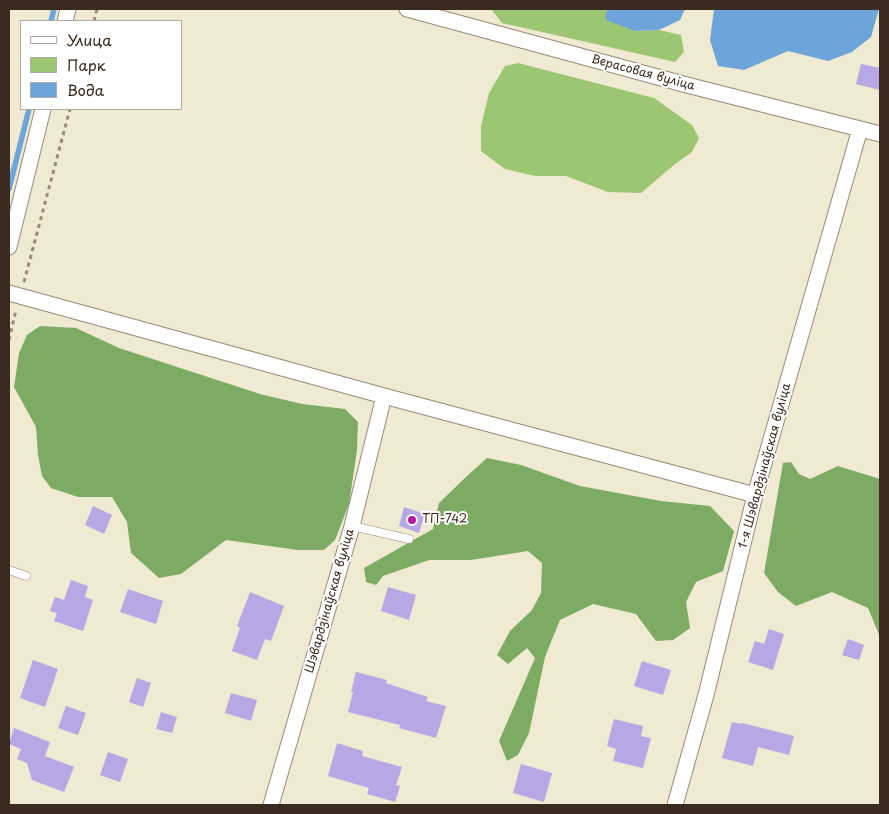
<!DOCTYPE html>
<html>
<head>
<meta charset="utf-8">
<style>
  body { margin:0 }
  #map { position:relative; width:889px; height:814px; overflow:hidden; background:#f0ead2; font-family:"Playpen Sans",sans-serif }
  canvas { display:block }
  .frame { position:absolute; inset:0; border:10px solid #3b2a1e; pointer-events:none }
  .legend { position:absolute; left:20px; top:20px; width:162px; height:90px; box-sizing:border-box; background:#fff; border:1px solid #b1aaa5; margin:0; padding:6px 9px; list-style:none; font-size:15px; color:#3b2a1e }
  .legend li { display:flex; align-items:center; gap:10px; height:25px }
  .legend b { width:25px; border:1px solid #b1aaa5 }
</style>
</head>
<body>
<div id="map">
<canvas width="889" height="814"></canvas>
<div class="frame"></div>
<ul class="legend">
<li><b style="height:6px;background:#fff"></b>Улица</li>
<li><b style="height:14px;background:#9cc672"></b>Парк</li>
<li><b style="height:14px;background:#6da5db"></b>Вода</li>
</ul>
</div>
<script>
const ctx = document.querySelector('canvas').getContext('2d');
ctx.lineJoin = 'round';
function fill(path, color) {
  ctx.fillStyle = color;
  ctx.fill(path, 'evenodd');
}
function poly(rows) {
  const path = new Path2D();
  for (const r of rows) {
    path.moveTo(r[0], r[1]);
    for (let i = 2; i < r.length; i += 2) path.lineTo(r[i], r[i + 1]);
  }
  return path;
}
function strokePath(path, color, width, dash) {
  ctx.strokeStyle = color;
  ctx.lineWidth = width;
  ctx.lineCap = dash ? 'butt' : 'round';
  ctx.setLineDash(dash || []);
  ctx.stroke(path);
}
function drawText(font, color, halo, rows, align = 'center') {
  ctx.font = font + ' "Playpen Sans",sans-serif';
  ctx.lineWidth = 4;
  ctx.setLineDash([]);
  ctx.textBaseline = 'middle';
  ctx.strokeStyle = halo;
  ctx.fillStyle = color;
  for (const [text, x, y, turn = 0] of rows) {
    ctx.save();
    ctx.translate(x, y);
    ctx.rotate((+turn || 0) * Math.PI / 180);
    ctx.textAlign = isNaN(turn) ? turn : align;
    if (halo) ctx.strokeText(text, 0, 0);
    ctx.fillText(text, 0, 0);
    ctx.restore();
  }
}
fill(poly([
  [491,9,613,9,606,11,635,31,659,30,681,35,684,52,675,62,502,23],
  [518,63,654,98,692,125,699,138,692,152,675,164,641,193,608,192,566,176,535,176,505,169,481,151,481,126,489,93,505,66]
]), '#9cc672');
fill(poly([
  [40,326,76,328,119,348,260,394,302,404,345,409,358,422,357,450,349,504,335,540,324,550,298,550,226,540,181,574,159,578,131,553,127,522,112,497,78,497,51,488,42,476,38,455,36,427,14,387,19,353,27,335],
  [487,458,521,465,580,486,661,501,710,506,734,531,723,571,696,582,686,602,690,628,673,640,656,641,636,614,593,604,560,620,545,657,529,733,518,755,507,761,499,741,535,658,527,648,508,664,497,655,510,631,532,610,541,593,542,563,528,551,471,560,429,560,383,576,376,585,366,582,364,568,433,529,439,503,467,476],
  [791,462,799,474,810,479,838,466,880,479,880,637,868,608,832,592,796,606,778,592,764,573,783,463]
]), '#7dab64');
fill(poly([
  [613,9,685,9,680,20,659,30,635,31,606,20,606,11],
  [714,9,879,9,871,37,852,52,828,61,788,51,744,70,718,66,710,40]
]), '#6da5db');
strokePath(poly([
  [51,21,54,9],
  [9,189,29,109]
]), '#6da5db', 5.5);
fill(poly([
  [861,64,880,68,880,90,856,84],
  [93,506,112,515,104,534,85,525],
  [404,507,425,514,419,533,399,526],
  [71,580,88,586,85,597,93,600,83,631,54,621,57,613,50,611,55,597,64,600],
  [388,587,416,595,409,620,381,611],
  [128,589,163,601,156,624,120,612],
  [250,592,284,606,271,641,265,639,257,660,232,651,240,628,237,626],
  [769,629,784,634,773,670,748,662,755,641,764,644],
  [848,639,864,645,859,660,842,655],
  [33,660,58,669,45,707,20,698],
  [642,661,671,670,663,695,634,686],
  [356,672,387,680,386,683,428,697,426,701,446,706,436,738,399,728,400,725,348,712,353,692,351,692],
  [137,678,151,683,143,707,129,702],
  [231,693,257,700,251,721,225,713],
  [66,706,86,713,78,735,58,728],
  [161,712,177,717,172,733,156,729],
  [614,719,643,726,641,736,651,738,643,768,613,761,616,749,607,746],
  [732,722,742,724,742,723,794,736,789,755,758,747,753,766,722,758],
  [14,728,50,742,45,756,74,767,64,792,32,780,27,763,17,759,21,749,9,744],
  [337,743,363,751,362,756,402,767,396,785,400,786,395,802,367,794,369,788,328,776],
  [108,752,128,759,120,782,100,775],
  [521,764,552,773,544,802,513,793]
]), '#b7a7e4');
const service = poly([
  [352,526,409,539],
  [9,570,26,576]
]);
const minor = poly([
  [407,9,687,85,880,134],
  [65,21,68,9],
  [9,247,43,109],
  [9,293,384,396,755,495],
  [271,805,352,526,384,396],
  [675,805,706,695,755,495,860,129]
]);
strokePath(service, '#968a78', 9);
strokePath(minor, '#968a78', 17);
strokePath(poly([
  [94,21,97,9],
  [24,282,70,109],
  [9,340,16,310]
]), '#968a78', 3, [4, 4]);
strokePath(service, '#fff', 8);
strokePath(minor, '#fff', 15);
for (const [x, y, r, color] of [
  [412,520,5,"#b5179e"]
]) {
  const dot = new Path2D();
  dot.arc(x, y, r, 0, 2 * Math.PI);
  ctx.fillStyle = color;
  ctx.fill(dot);
  strokePath(dot, '#fff', 2);
}
drawText('12px', '#3b2a1e', '#fff', [
  ["Верасовая вуліца",643,73,15],
  ["1-я Шэвардзінаўская вуліца",765,466,-75],
  ["Шэвардзінаўская вуліца",330,601,-74]
]);
drawText('12px', '#3b2a1e', '#fff', [
  ["ТП-742",422,520]
], 'left');
</script>
</body>
</html>
